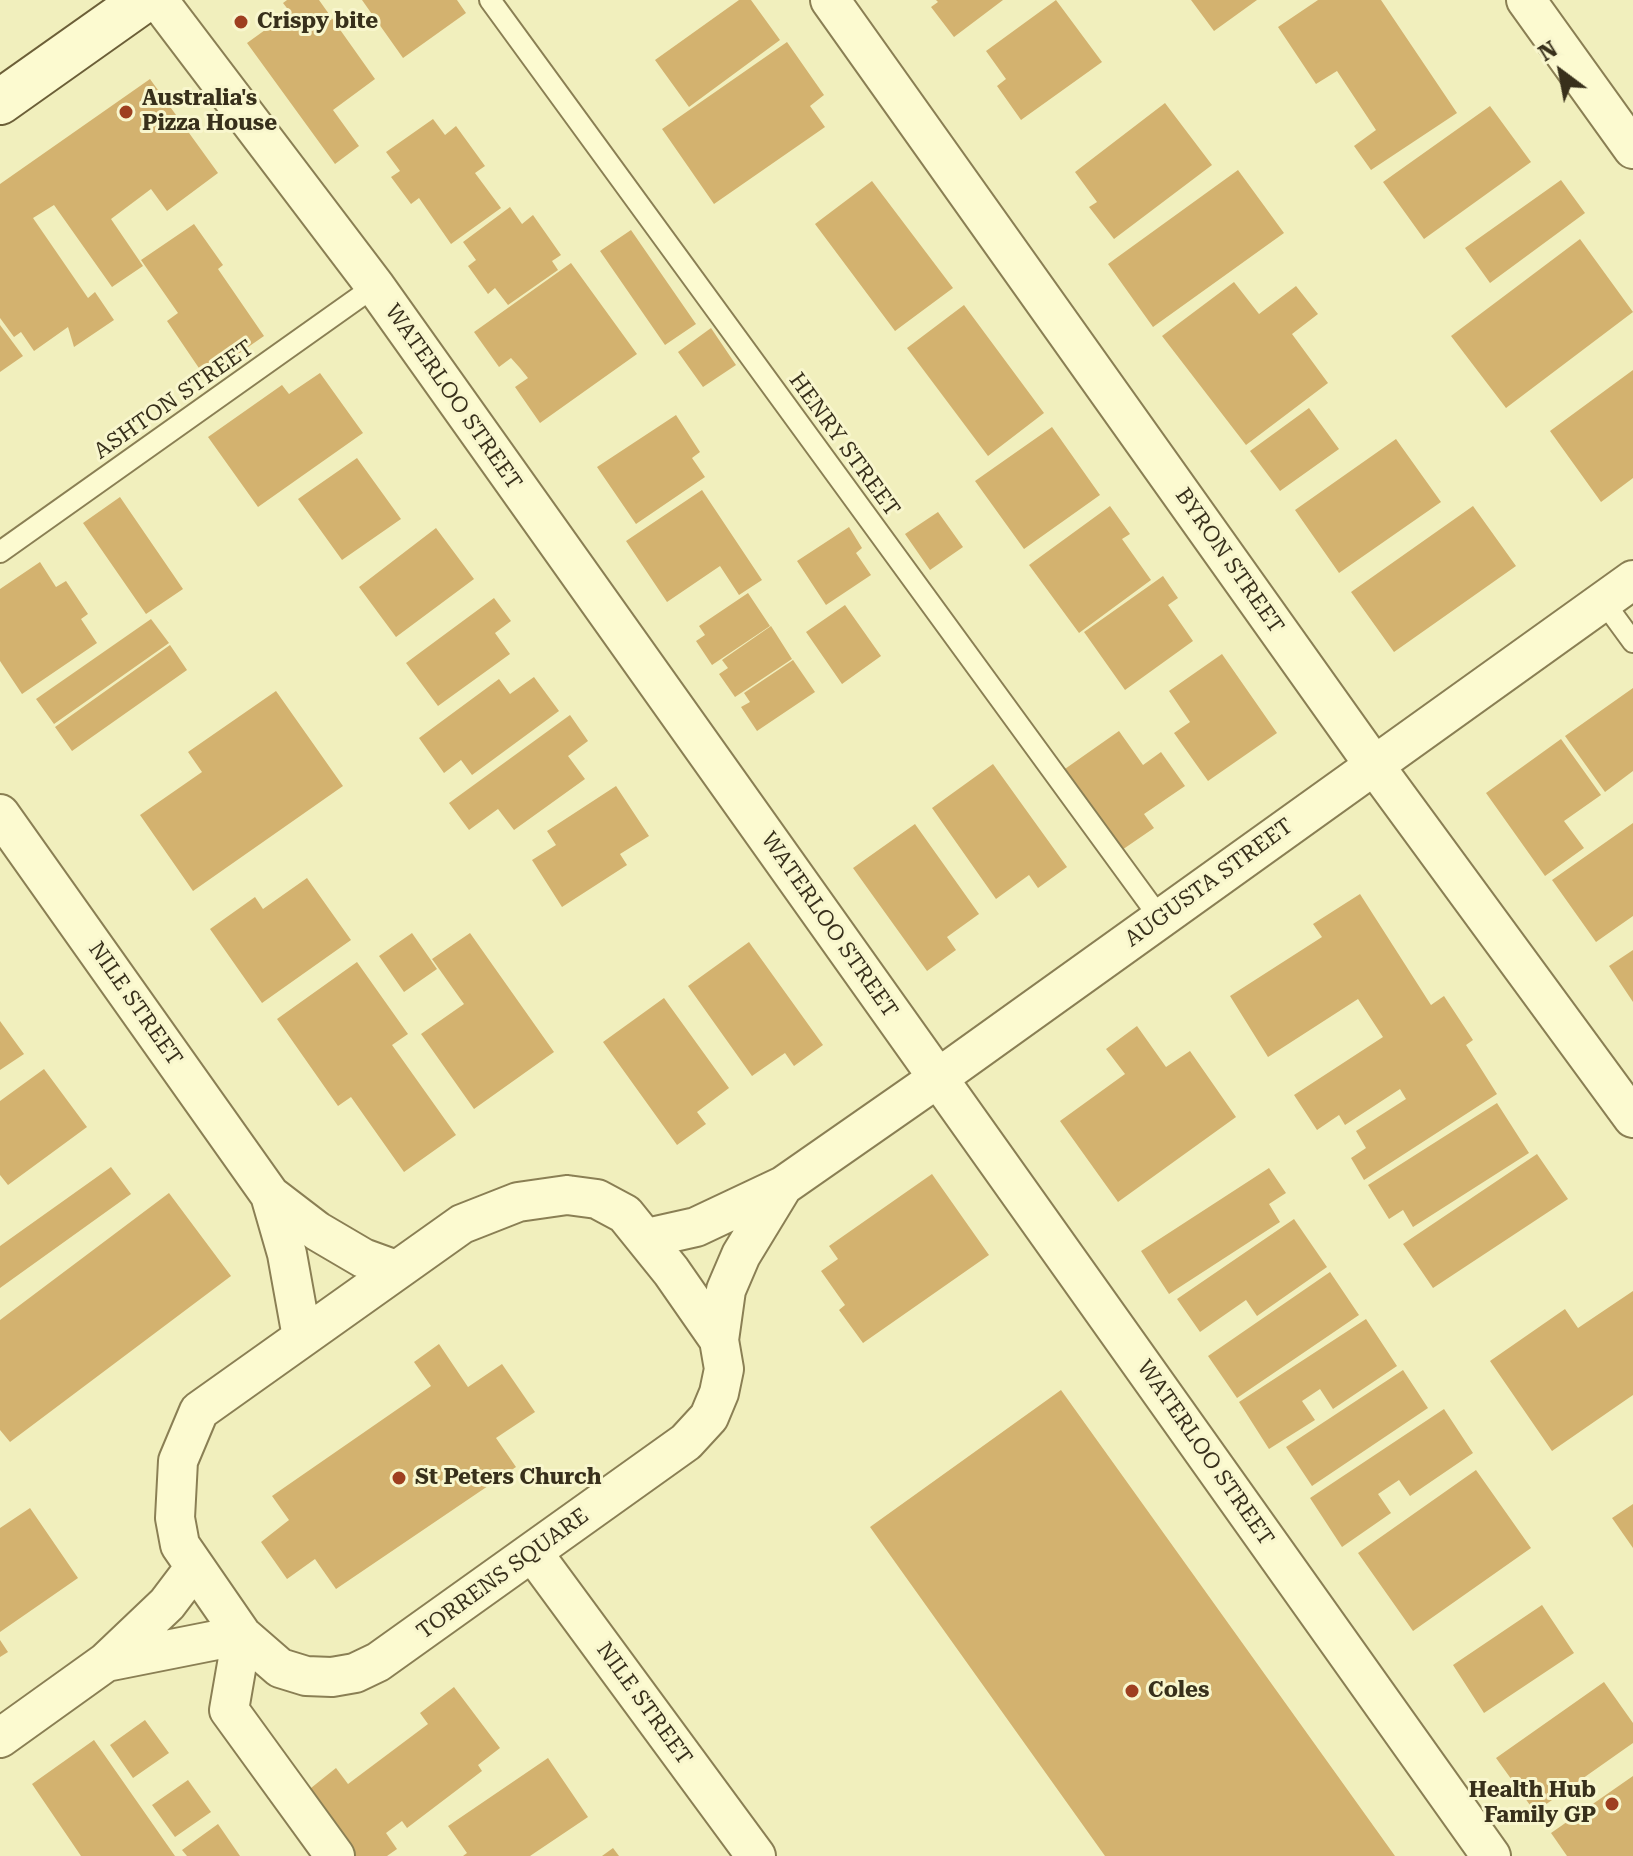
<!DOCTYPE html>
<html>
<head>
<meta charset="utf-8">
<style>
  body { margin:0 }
  #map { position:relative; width:1633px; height:1856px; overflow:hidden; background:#f1efbd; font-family:"Roboto Serif",serif }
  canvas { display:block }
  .north { position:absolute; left:1521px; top:32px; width:80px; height:80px; -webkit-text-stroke:6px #f8f6cd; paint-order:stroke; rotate:328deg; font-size:22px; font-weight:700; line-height:32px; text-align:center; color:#38301b }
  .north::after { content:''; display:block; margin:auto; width:28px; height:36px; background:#38301b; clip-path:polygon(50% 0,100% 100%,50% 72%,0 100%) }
</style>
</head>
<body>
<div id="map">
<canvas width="1633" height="1856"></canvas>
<div class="north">N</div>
</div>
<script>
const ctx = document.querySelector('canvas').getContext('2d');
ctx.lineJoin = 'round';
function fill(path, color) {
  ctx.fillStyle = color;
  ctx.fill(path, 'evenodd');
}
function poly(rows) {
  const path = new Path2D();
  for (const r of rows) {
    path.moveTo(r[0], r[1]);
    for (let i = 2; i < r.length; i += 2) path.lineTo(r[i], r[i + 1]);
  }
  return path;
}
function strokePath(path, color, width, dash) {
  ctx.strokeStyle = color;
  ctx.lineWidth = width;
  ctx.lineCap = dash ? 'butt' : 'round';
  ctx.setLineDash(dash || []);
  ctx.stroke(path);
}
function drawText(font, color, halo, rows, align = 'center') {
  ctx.font = font + ' "Roboto Serif",serif';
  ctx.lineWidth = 6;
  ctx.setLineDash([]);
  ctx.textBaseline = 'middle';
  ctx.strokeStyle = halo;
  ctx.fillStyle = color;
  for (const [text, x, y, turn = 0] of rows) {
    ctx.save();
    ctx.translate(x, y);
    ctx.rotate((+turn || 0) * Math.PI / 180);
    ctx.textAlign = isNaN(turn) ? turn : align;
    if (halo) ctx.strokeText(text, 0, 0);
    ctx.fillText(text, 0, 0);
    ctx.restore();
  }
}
fill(poly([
  [287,0,319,0,375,79,333,110,359,146,335,164,247,43,290,12,283,3],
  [362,0,457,0,466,13,403,58],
  [739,0,751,0,780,40,689,107,655,60],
  [936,0,1003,0,954,37,931,7,938,2],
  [1056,0,1102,62,1021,120,997,86,1006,79,986,51],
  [1191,0,1257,0,1214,31],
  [1318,0,1381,0,1457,113,1371,170,1354,146,1376,130,1337,71,1316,84,1278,27],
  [787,42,824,95,810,106,825,127,714,204,662,129],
  [150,79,218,173,167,211,151,189,111,219,143,266,112,287,54,205,33,218,88,298,95,292,114,320,74,347,68,327,34,351,21,332,14,337,0,318,0,184],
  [1165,103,1212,165,1114,239,1089,207,1097,202,1075,172],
  [1490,106,1531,162,1424,239,1383,182],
  [433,119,445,135,456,126,485,166,475,173,501,208,451,244,419,198,411,204,391,177,400,171,386,152],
  [1238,170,1284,233,1153,327,1108,264],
  [1561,180,1585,213,1490,283,1465,248],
  [872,181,953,288,895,331,815,224],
  [510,207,522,224,533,215,561,255,552,261,558,270,508,305,495,288,488,294,468,266,476,260,463,242],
  [194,224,223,265,218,269,264,336,205,377,167,321,178,313,141,260],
  [631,230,696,324,665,345,600,251],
  [1580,239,1633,312,1506,408,1451,336],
  [571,263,637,354,540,423,515,387,528,378,520,368,511,358,499,367,474,332],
  [1234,282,1259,314,1296,286,1318,314,1292,334,1328,383,1246,445,1162,336],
  [964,305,1044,413,988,456,907,348],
  [0,325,23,356,0,372],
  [711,328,736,365,703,387,678,352],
  [1633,370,1633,478,1601,502,1550,431],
  [320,373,363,433,258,507,208,437,282,385,289,394],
  [1309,408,1339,449,1280,491,1250,451],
  [676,415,700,452,692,458,705,477,636,524,597,467],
  [1052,427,1100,495,1024,549,975,481],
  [1396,439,1441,502,1339,573,1295,510],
  [357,458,401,519,342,560,298,499],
  [702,490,762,580,739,595,720,566,667,602,626,541],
  [120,497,183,589,146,614,83,523],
  [1110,506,1130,534,1122,539,1151,580,1079,633,1029,565],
  [1473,506,1516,566,1394,652,1351,592],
  [938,512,963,547,930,570,905,534],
  [849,527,862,548,856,553,871,575,826,605,797,561],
  [436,528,474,579,396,637,359,587],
  [40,562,56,587,66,581,88,614,81,619,97,643,22,694,0,661,0,589],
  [1163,576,1178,598,1168,605,1193,641,1125,690,1084,632],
  [748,593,770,626,712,665,696,641,705,635,699,626],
  [494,598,511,621,495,633,510,654,438,706,406,663],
  [845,605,881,656,842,684,806,632],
  [151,619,169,643,54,724,36,699],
  [771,626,792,659,735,697,719,674,728,668,722,660],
  [170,645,187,670,72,751,55,727],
  [1222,654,1277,733,1208,781,1174,733,1190,722,1169,691],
  [793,660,815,692,757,731,741,707,750,702,744,693],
  [534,677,559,711,472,775,461,760,444,773,419,738,499,679,510,694],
  [1633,688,1633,771,1605,792,1565,736],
  [276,691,343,786,193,891,140,815,202,772,188,752],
  [570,715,588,741,568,756,585,779,514,830,498,809,469,830,449,803],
  [1119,731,1143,765,1161,752,1185,786,1144,814,1154,828,1119,852,1062,771],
  [1561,739,1601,795,1564,821,1584,848,1545,876,1486,793],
  [993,764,1067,867,1038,888,1029,875,996,899,932,808],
  [616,786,649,836,620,854,627,865,562,907,532,860,556,845,547,831],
  [1633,823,1633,916,1596,942,1552,880],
  [915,824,979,914,947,937,956,950,927,971,853,868],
  [307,878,351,940,262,1003,210,929,255,897,263,909],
  [1360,894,1431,1005,1444,996,1473,1040,1466,1045,1497,1094,1364,1180,1351,1158,1366,1148,1356,1131,1406,1099,1400,1089,1345,1125,1339,1115,1317,1130,1294,1095,1383,1037,1358,999,1268,1057,1230,996,1322,937,1313,924],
  [412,933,437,969,404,992,379,956],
  [470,933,554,1052,474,1109,421,1034,464,1004,432,959],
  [749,942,823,1045,794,1066,785,1053,752,1076,688,986],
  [1633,950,1633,1002,1609,966],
  [357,962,408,1034,392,1045,456,1135,404,1172,351,1097,338,1106,277,1019],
  [664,998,729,1088,697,1112,706,1124,677,1145,603,1042],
  [0,1021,24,1054,0,1070],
  [1137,1026,1166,1067,1190,1051,1236,1117,1118,1202,1060,1121,1125,1074,1106,1049],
  [44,1069,87,1127,8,1185,0,1175,0,1101],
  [1497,1103,1529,1153,1413,1227,1403,1210,1389,1219,1368,1185],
  [1537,1154,1568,1199,1433,1288,1403,1244],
  [111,1167,131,1194,0,1288,0,1246],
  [1269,1168,1286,1193,1269,1204,1280,1222,1169,1294,1141,1251],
  [932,1174,989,1255,863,1343,839,1310,845,1305,821,1271,838,1259,829,1246],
  [169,1193,231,1276,10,1442,0,1430,0,1320],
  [1294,1219,1327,1267,1257,1316,1246,1300,1200,1332,1177,1299],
  [1330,1272,1359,1315,1237,1398,1208,1356],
  [1633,1291,1633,1395,1552,1451,1490,1361,1565,1309,1578,1328],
  [1366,1319,1397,1366,1333,1409,1320,1389,1302,1401,1315,1420,1269,1449,1239,1402],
  [439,1344,468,1387,502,1364,535,1412,496,1438,516,1467,336,1589,315,1559,287,1579,261,1542,289,1520,272,1496,431,1386,414,1362],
  [1403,1370,1428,1408,1312,1486,1286,1447],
  [1061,1390,1395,1856,1105,1856,870,1527],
  [1444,1409,1473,1453,1410,1496,1399,1480,1378,1494,1391,1513,1342,1547,1310,1498],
  [1476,1470,1531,1548,1413,1631,1358,1553],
  [1633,1504,1633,1548,1612,1518],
  [30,1508,78,1578,0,1632,0,1528],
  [1542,1605,1574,1653,1484,1713,1453,1665],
  [0,1640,8,1652,0,1657],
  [1604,1682,1633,1723,1633,1743,1535,1812,1496,1758],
  [454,1687,500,1748,478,1765,482,1771,407,1828,402,1821,386,1833,397,1849,387,1856,354,1856,306,1792,336,1768,348,1784,428,1724,420,1713],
  [145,1720,169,1753,133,1778,110,1745],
  [94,1740,175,1856,81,1856,32,1784],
  [548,1758,588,1817,530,1856,463,1856,467,1853,448,1826],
  [1633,1776,1633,1856,1567,1856,1551,1833],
  [188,1780,211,1812,175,1837,152,1805],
  [218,1824,240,1856,187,1856,182,1850],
  [613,1848,619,1856,602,1856]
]), '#d3b26f');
const lane = poly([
  [490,0,1160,918],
  [0,552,375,286],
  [1603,601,1633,642]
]);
const street = poly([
  [158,0,375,286,1491,1856],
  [830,0,1374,765,1633,1118],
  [1526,0,1633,149],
  [0,814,270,1195],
  [567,1195,597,1199,625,1214,671,1271,719,1340,724,1369,719,1393,709,1417,686,1442,378,1662,355,1673,332,1677,306,1676,280,1668,242,1635,180,1545,175,1518,178,1461,199,1411,462,1224,518,1202,567,1195],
  [647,1238,696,1227,783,1186,938,1078,1633,580],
  [302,1337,287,1254,270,1195,317,1231,363,1258,396,1270],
  [719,1340,726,1290,741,1255,783,1186],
  [533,1553,756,1856],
  [106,1662,242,1635,229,1710,335,1856],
  [0,1738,106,1662,167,1604,195,1567]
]);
const secondary = poly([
  [0,102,144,0]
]);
strokePath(lane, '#8a7f54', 24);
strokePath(street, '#8a7f54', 42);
strokePath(secondary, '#6c5f38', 48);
strokePath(lane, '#fcfad0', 20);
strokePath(street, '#fcfad0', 38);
strokePath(secondary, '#fcfad0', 44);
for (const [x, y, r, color] of [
  [241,22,8,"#9e3f20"],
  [126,112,8,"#9e3f20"],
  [399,1478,8,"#9e3f20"],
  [1132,1691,8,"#9e3f20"],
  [1612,1804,8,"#9e3f20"]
]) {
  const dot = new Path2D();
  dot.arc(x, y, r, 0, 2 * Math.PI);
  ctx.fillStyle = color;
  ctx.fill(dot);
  strokePath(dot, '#f8f6cd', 3);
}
drawText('bold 22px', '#38301b', '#f8f6cd', [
  ["Crispy bite",257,22],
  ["Australia's",142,99],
  ["Pizza House",142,124],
  ["St Peters Church",415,1478],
  ["Coles",1148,1691],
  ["Health Hub",1596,1791,"right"],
  ["Family GP",1596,1816,"right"]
], 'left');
drawText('22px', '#38301b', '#f8f6cd', [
  ["WATERLOO STREET",453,397,55],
  ["ASHTON STREET",174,400,-35],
  ["HENRY STREET",844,445,54],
  ["BYRON STREET",1229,561,55],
  ["AUGUSTA STREET",1209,883,-36],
  ["WATERLOO STREET",829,925,55],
  ["NILE STREET",135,1004,55],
  ["WATERLOO STREET",1205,1453,55],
  ["TORRENS SQUARE",503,1574,-36],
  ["NILE STREET",644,1704,54]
]);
</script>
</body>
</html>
